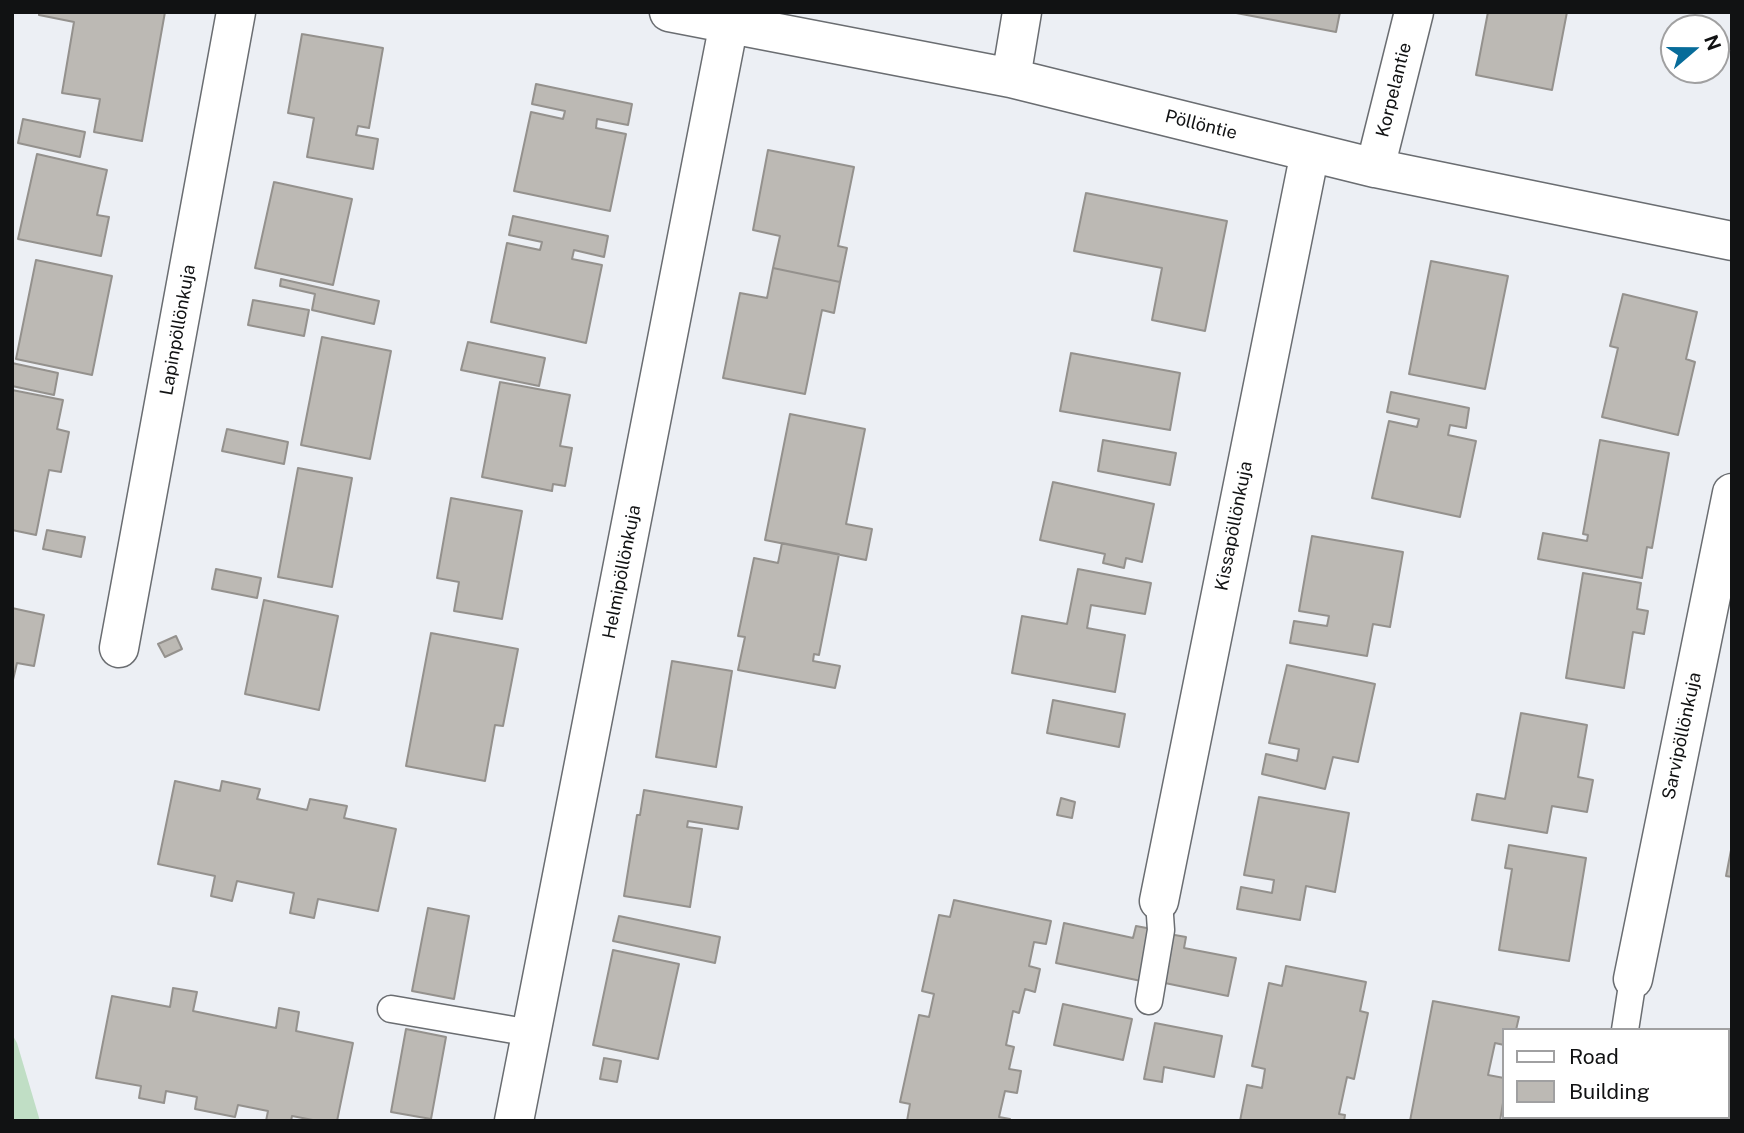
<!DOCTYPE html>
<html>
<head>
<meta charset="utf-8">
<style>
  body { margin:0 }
  #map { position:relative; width:1744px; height:1133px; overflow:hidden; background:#eceff4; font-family:"Public Sans",sans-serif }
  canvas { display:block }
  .frame { position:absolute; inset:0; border:14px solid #111213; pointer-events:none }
  .legend { position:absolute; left:1502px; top:1028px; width:228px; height:91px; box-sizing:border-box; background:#fff; border:2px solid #a0a0a1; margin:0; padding:9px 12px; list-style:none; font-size:21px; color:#111213 }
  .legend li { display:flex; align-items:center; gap:14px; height:35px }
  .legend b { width:35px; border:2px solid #a0a0a1 }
  .north { position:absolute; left:1660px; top:14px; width:70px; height:70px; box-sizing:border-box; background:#fff; border:2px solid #a0a0a1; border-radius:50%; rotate:70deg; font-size:19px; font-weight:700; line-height:28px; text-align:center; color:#111213 }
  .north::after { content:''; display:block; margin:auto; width:24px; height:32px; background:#076c9a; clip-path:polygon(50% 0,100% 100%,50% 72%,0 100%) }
</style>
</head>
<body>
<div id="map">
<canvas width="1744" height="1133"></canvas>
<div class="frame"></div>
<ul class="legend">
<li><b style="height:9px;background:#fff"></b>Road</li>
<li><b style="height:19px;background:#bcb9b4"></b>Building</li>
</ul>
<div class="north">N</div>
</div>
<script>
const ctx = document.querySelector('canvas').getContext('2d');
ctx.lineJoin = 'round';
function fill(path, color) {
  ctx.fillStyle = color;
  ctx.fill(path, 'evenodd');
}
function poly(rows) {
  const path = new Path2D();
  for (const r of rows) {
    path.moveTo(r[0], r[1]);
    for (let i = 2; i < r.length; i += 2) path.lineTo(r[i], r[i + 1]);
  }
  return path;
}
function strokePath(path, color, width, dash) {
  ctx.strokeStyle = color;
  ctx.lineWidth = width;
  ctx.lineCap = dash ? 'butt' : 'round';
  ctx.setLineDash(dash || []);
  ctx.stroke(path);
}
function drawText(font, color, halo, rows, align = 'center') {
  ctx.font = font + ' "Public Sans",sans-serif';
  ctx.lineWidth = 6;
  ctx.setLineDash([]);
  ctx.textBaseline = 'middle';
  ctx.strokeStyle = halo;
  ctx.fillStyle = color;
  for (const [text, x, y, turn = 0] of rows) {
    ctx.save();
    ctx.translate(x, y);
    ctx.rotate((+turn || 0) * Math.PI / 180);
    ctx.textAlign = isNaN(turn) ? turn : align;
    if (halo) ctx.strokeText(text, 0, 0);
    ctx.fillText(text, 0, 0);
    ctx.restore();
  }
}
fill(poly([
  [12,1034,17,1043,40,1121,12,1121]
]), '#c0dec5');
const building = poly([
  [39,12,165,12,142,141,94,132,100,99,62,93,74,22,39,15,39,12],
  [1231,12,1340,12,1336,32,1231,12],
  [1488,12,1567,12,1552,90,1476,75,1488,12],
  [302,34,383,48,369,128,358,126,356,135,378,139,373,169,307,157,314,118,288,113,302,34],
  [536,84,632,104,628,125,597,119,596,128,626,134,610,211,514,191,531,112,563,119,565,111,532,104,536,84],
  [23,119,85,132,80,157,18,143,23,119],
  [768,150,854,167,838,246,847,248,840,282,773,268,780,236,753,230,768,150],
  [37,154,107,170,97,215,109,217,101,256,18,239,37,154],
  [274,182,352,199,333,285,255,268,274,182],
  [1086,193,1227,221,1205,331,1152,320,1162,268,1074,251,1086,193],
  [513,216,608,236,604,257,574,250,572,259,602,265,586,343,491,322,507,243,540,250,542,242,509,235,513,216],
  [36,260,112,276,92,375,16,359,36,260],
  [1431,261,1508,276,1485,389,1409,374,1431,261],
  [773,268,840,282,834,313,822,310,805,394,723,378,740,293,767,298,773,268],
  [281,279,379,301,374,324,312,310,315,294,280,286,281,279],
  [1623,294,1697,312,1686,359,1695,362,1678,435,1602,417,1618,348,1610,346,1623,294],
  [253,300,309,310,304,336,248,325,253,300],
  [322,337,391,351,370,459,301,445,322,337],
  [468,342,545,358,539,386,461,370,468,342],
  [1071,353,1180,373,1170,430,1060,411,1071,353],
  [12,363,58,373,54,395,12,386,12,363],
  [500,382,570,395,560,446,572,448,565,486,553,484,552,491,482,477,500,382],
  [12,390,63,400,57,429,69,432,61,472,49,470,36,535,12,530,12,390],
  [1391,392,1469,408,1466,428,1450,425,1448,435,1476,441,1460,517,1372,498,1389,421,1417,427,1419,419,1387,412,1391,392],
  [790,414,865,429,846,524,872,529,866,560,765,540,790,414],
  [227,429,288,442,284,464,222,451,227,429],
  [1103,440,1176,453,1170,485,1098,471,1103,440],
  [1600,440,1669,453,1652,548,1647,547,1642,578,1538,559,1543,533,1587,541,1588,535,1583,534,1600,440],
  [298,468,352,478,332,587,278,577,298,468],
  [1053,482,1154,504,1142,562,1126,558,1124,568,1103,563,1105,554,1040,540,1053,482],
  [451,498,522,511,502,619,454,611,459,582,437,578,451,498],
  [47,530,85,537,81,557,43,549,47,530],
  [1312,536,1403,552,1390,627,1373,624,1367,656,1290,643,1294,621,1327,626,1329,616,1299,611,1312,536],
  [782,543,839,554,819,655,814,654,813,661,840,666,835,688,738,670,745,637,738,636,754,558,778,563,782,543],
  [216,569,261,578,257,598,212,589,216,569],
  [1078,569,1151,583,1145,614,1091,605,1087,628,1125,635,1115,692,1012,673,1022,616,1067,624,1078,569],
  [1583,573,1641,583,1637,609,1648,611,1644,634,1633,632,1624,688,1566,678,1583,573],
  [264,600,338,616,319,710,245,694,264,600],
  [12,608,44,615,34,666,17,663,12,684,12,608],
  [431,633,518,649,503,726,495,725,485,781,406,766,431,633],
  [176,636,182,649,165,657,158,644,176,636],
  [672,661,732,671,716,767,656,757,672,661],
  [1287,665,1375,684,1358,762,1333,757,1325,789,1262,774,1266,754,1297,761,1299,749,1269,743,1287,665],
  [1053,700,1125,714,1119,747,1047,733,1053,700],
  [1521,713,1587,725,1578,777,1593,780,1587,812,1552,806,1547,833,1472,820,1477,794,1505,799,1521,713],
  [175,781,220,791,222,781,260,789,257,799,307,810,310,799,347,806,344,818,396,829,378,911,318,899,314,918,290,913,294,893,237,881,232,901,211,896,215,876,158,864,175,781],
  [644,790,742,807,738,829,688,821,687,827,702,829,690,907,624,896,637,815,640,815,644,790],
  [1259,797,1349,813,1335,892,1306,886,1300,920,1237,909,1241,887,1272,893,1274,880,1244,875,1259,797],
  [1061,798,1075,802,1072,818,1057,815,1061,798],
  [1509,845,1586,858,1569,961,1499,950,1512,869,1505,868,1509,845],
  [1732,845,1732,877,1726,876,1732,845],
  [954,900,1051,921,1046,944,1034,942,1029,966,1040,969,1035,992,1025,989,1019,1013,1013,1011,1006,1045,1014,1047,1009,1069,1021,1071,1017,1093,1005,1091,999,1117,1010,1119,1010,1121,907,1121,910,1104,900,1102,919,1015,929,1017,934,994,922,991,939,915,950,917,954,900],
  [428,908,469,916,454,999,412,991,428,908],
  [619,916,720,937,715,963,613,941,619,916],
  [1064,923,1133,938,1136,926,1152,929,1141,981,1056,963,1064,923],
  [1169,934,1186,937,1184,948,1236,958,1228,996,1160,982,1169,934],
  [613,950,679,964,658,1059,593,1045,613,950],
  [1286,966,1366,982,1360,1011,1368,1013,1354,1079,1347,1077,1339,1114,1345,1115,1344,1121,1240,1121,1247,1085,1262,1088,1265,1069,1252,1066,1269,983,1282,986,1286,966],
  [173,988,197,992,193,1011,276,1028,279,1008,299,1012,296,1031,353,1043,337,1121,318,1121,292,1116,291,1121,266,1121,268,1111,238,1105,235,1117,195,1109,197,1097,166,1091,164,1103,139,1098,141,1086,96,1078,112,996,170,1007,173,988],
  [1433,1001,1519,1017,1516,1030,1504,1030,1504,1045,1495,1043,1488,1075,1504,1078,1504,1097,1500,1121,1410,1121,1433,1001],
  [1063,1004,1132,1019,1123,1060,1054,1045,1063,1004],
  [1155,1023,1222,1036,1214,1077,1164,1067,1162,1082,1144,1079,1155,1023],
  [406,1029,446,1037,431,1119,391,1112,406,1029],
  [604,1058,621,1061,617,1082,600,1079,604,1058]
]);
fill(building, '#bcb9b4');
strokePath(building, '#94918d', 2);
const lane = poly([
  [1149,1001,1161,930,1159,901],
  [391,1009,531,1033],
  [1625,1030,1633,979]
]);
const street = poly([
  [669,12,1011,78,1375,168,1732,241],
  [1011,78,1022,12],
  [1375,168,1414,12],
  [119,648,236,12],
  [1159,901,1310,152],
  [1633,979,1732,493],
  [514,1121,729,23]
]);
strokePath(lane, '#6a6d71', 29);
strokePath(street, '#6a6d71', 41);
strokePath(lane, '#fff', 26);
strokePath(street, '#fff', 38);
drawText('18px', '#111213', '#fff', [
  ["Korpelantie",1394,90,-76],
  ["Pöllöntie",1201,125,14],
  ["Lapinpöllönkuja",178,330,-80],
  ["Kissapöllönkuja",1234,526,-79],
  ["Helmipöllönkuja",622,572,-79],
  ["Sarvipöllönkuja",1682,736,-78]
]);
</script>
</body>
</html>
